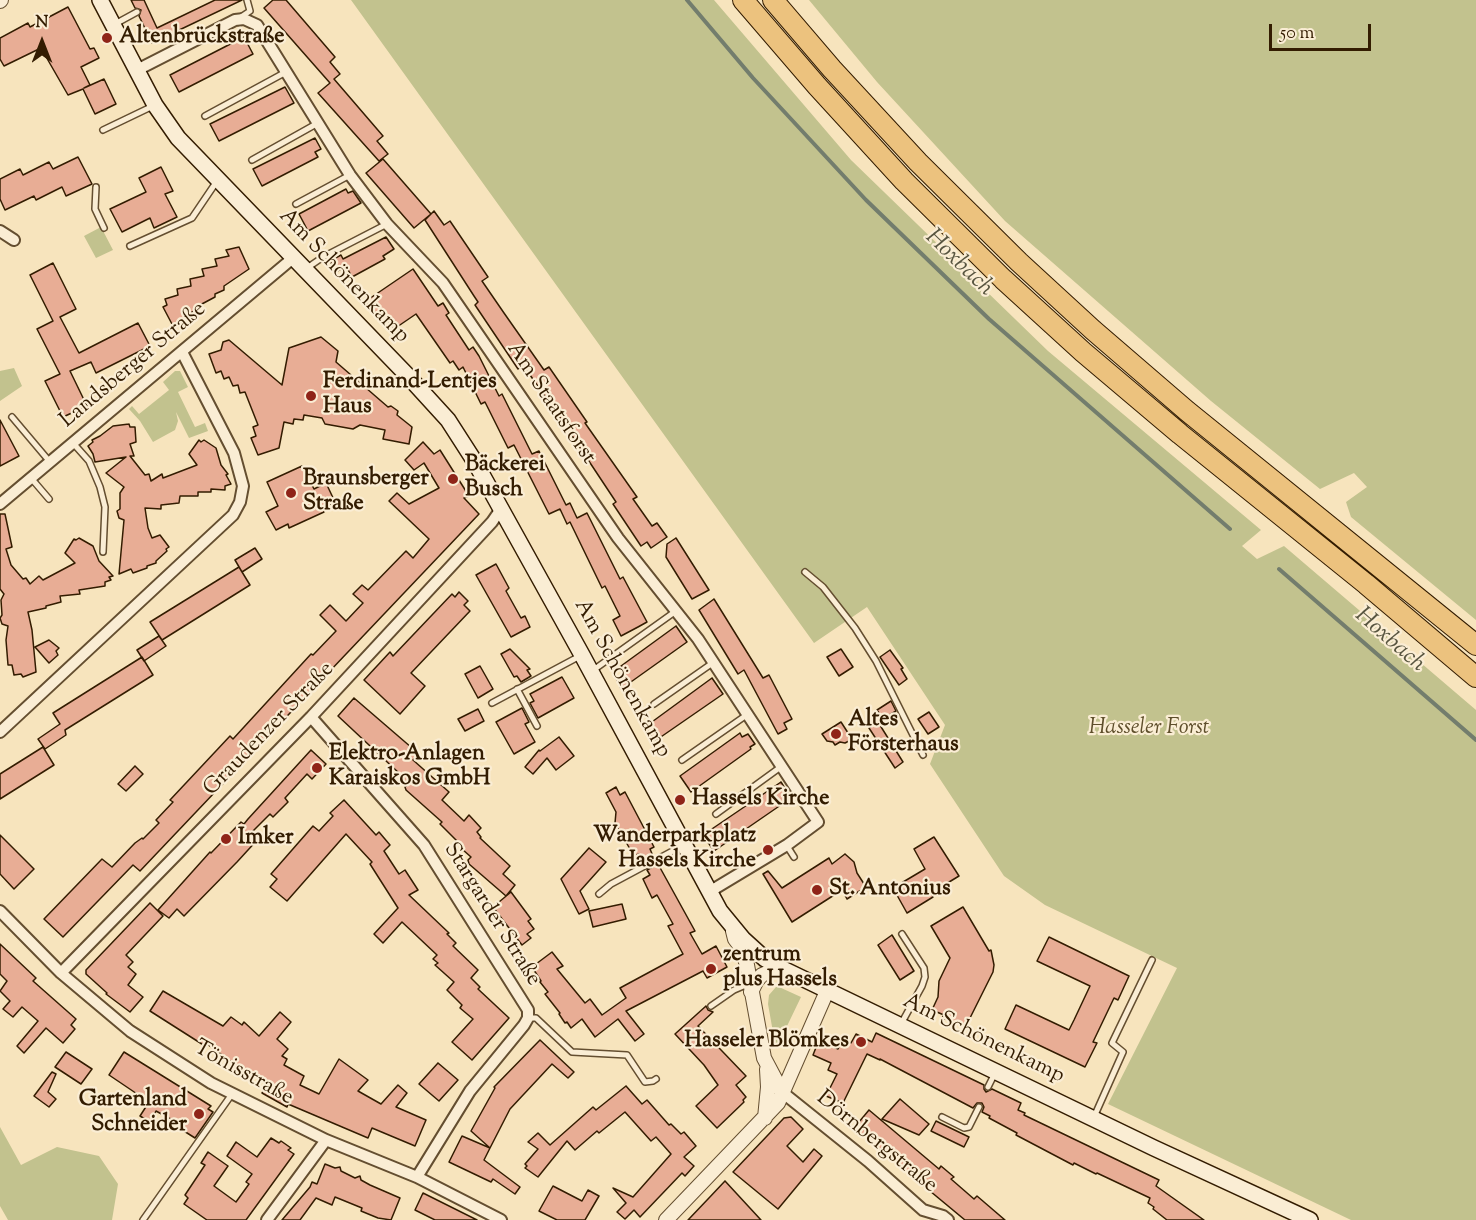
<!DOCTYPE html>
<html>
<head>
<meta charset="utf-8">
<style>
  body { margin:0 }
  #map { position:relative; width:1476px; height:1220px; overflow:hidden; background:#f7e4bd; font-family:"Sorts Mill Goudy",serif }
  canvas { display:block }
  .north { position:absolute; left:12px; top:12px; width:60px; height:60px; -webkit-text-stroke:4px #faedd4; paint-order:stroke; rotate:0deg; font-size:16px; font-weight:700; line-height:24px; text-align:center; color:#331c01 }
  .north::after { content:''; display:block; margin:auto; width:21px; height:27px; background:#331c01; clip-path:polygon(50% 0,100% 100%,50% 72%,0 100%) }
  .scale { position:absolute; left:1269px; top:24px; width:102px; height:27px; box-sizing:border-box; border:3px solid #331c01; border-top:0; padding-left:8px; font-size:18px; line-height:21px; white-space:nowrap; color:#331c01; -webkit-text-stroke:4px #faedd4; paint-order:stroke }
</style>
</head>
<body>
<div id="map">
<canvas width="1476" height="1220"></canvas>
<div class="north">N</div>
<div class="scale">50 m</div>
</div>
<script>
const ctx = document.querySelector('canvas').getContext('2d');
ctx.lineJoin = 'round';
function fill(path, color) {
  ctx.fillStyle = color;
  ctx.fill(path, 'evenodd');
}
function poly(rows) {
  const path = new Path2D();
  for (const r of rows) {
    path.moveTo(r[0], r[1]);
    for (let i = 2; i < r.length; i += 2) path.lineTo(r[i], r[i + 1]);
  }
  return path;
}
function strokePath(path, color, width, dash) {
  ctx.strokeStyle = color;
  ctx.lineWidth = width;
  ctx.lineCap = dash ? 'butt' : 'round';
  ctx.setLineDash(dash || []);
  ctx.stroke(path);
}
function drawText(font, color, halo, rows, align = 'center') {
  ctx.font = font + ' "Sorts Mill Goudy",serif';
  ctx.lineWidth = 4.5;
  ctx.setLineDash([]);
  ctx.textBaseline = 'middle';
  ctx.strokeStyle = halo;
  ctx.fillStyle = color;
  for (const [text, x, y, turn = 0] of rows) {
    ctx.save();
    ctx.translate(x, y);
    ctx.rotate((+turn || 0) * Math.PI / 180);
    ctx.textAlign = isNaN(turn) ? turn : align;
    if (halo) ctx.strokeText(text, 0, 0);
    ctx.fillText(text, 0, 0);
    ctx.restore();
  }
}
fill(poly([
  [351,0,714,0,851,160,1048,351,1261,530,1242,546,1257,559,1284,546,1476,710,1476,1220,1351,1220,1108,1104,1177,968,1045,905,1004,876,930,764,945,725,867,607,814,643],
  [809,0,1476,0,1476,620,1351,517,1346,502,1367,487,1354,473,1320,489,1211,401,1005,221,877,82],
  [101,227,113,250,96,258,84,236],
  [14,368,22,386,0,401,0,371],
  [175,371,180,371,188,387,178,392,195,427,205,423,208,431,189,438,176,412,178,421,175,430,153,442,140,421,129,409,132,406,139,414,169,390,163,382],
  [776,987,779,987,801,997,776,1049,768,1004,769,995],
  [0,1127,21,1165,57,1147,99,1156,118,1184,112,1220,8,1220,0,1206]
]), '#c2c28e');
strokePath(poly([
  [687,0,753,78,866,200,989,319,1230,529],
  [1279,569,1476,740]
]), '#737d6d', 4);
const building = poly([
  [131,0,144,0,157,28,215,0,242,0,152,43,139,16,141,10,135,8,131,0],
  [273,0,286,0,335,57,330,62,340,74,334,79,383,136,377,141,388,154,379,161,318,93,330,83,264,8,273,0],
  [68,7,90,49,94,48,99,58,81,67,90,85,84,88,104,79,116,104,95,114,83,89,68,95,41,48,4,66,0,59,0,38,28,23,30,27,68,7],
  [244,37,253,54,179,92,170,75,244,37],
  [285,87,294,103,219,141,210,124,285,87],
  [315,138,321,149,315,152,318,157,262,186,253,169,315,138],
  [78,157,92,184,66,196,62,187,36,200,34,196,5,210,0,199,0,179,20,169,23,175,49,162,53,169,78,157],
  [383,159,431,214,414,228,366,173,383,159],
  [161,167,173,191,165,194,177,217,154,228,150,218,122,232,110,209,146,192,139,178,161,167],
  [346,189,348,193,353,191,361,203,308,231,299,214,346,189],
  [434,211,444,225,450,221,488,277,482,281,504,313,544,370,549,367,587,422,585,423,637,497,633,499,652,526,657,523,667,537,651,548,647,542,641,546,613,504,616,502,561,419,523,365,518,369,475,305,478,302,474,296,425,220,434,211],
  [386,237,394,249,383,256,385,259,352,277,346,266,336,272,330,261,341,255,343,259,386,237],
  [239,247,249,269,224,286,224,290,215,294,215,297,200,305,199,308,189,314,189,318,173,326,163,307,167,305,165,299,178,295,177,289,191,286,190,279,204,276,202,269,217,266,215,259,229,256,226,250,239,247],
  [53,263,76,309,60,317,79,353,138,323,150,346,96,373,91,362,70,371,87,406,63,417,45,381,60,374,37,329,53,321,30,275,53,263],
  [413,269,438,306,443,303,449,313,446,315,469,350,473,347,479,356,499,396,502,394,532,454,539,451,566,505,570,503,577,518,587,513,620,579,623,577,647,622,638,627,621,636,613,620,620,616,605,586,602,588,570,522,567,524,560,509,549,514,514,445,508,448,485,402,481,404,463,367,459,370,453,361,450,363,416,314,394,329,388,321,384,323,366,301,413,269],
  [321,337,338,351,336,362,388,407,391,406,398,411,397,415,412,427,409,444,383,439,385,430,360,425,353,429,325,424,322,418,304,415,303,420,294,419,293,424,284,422,279,448,258,455,251,438,256,436,253,427,258,425,245,392,240,393,238,385,233,386,229,377,224,379,221,371,216,373,209,354,221,350,223,342,229,340,282,385,289,348,321,337],
  [0,420,19,456,0,466,0,420],
  [129,424,130,427,135,427,136,442,130,444,134,456,130,456,145,475,149,474,151,481,162,474,163,478,197,465,189,454,199,440,201,442,204,440,216,448,221,465,228,474,226,475,231,484,225,486,225,490,211,489,211,492,198,492,198,496,180,496,179,503,161,505,161,509,145,508,148,528,152,538,160,535,169,547,166,549,167,551,156,561,156,563,147,566,147,568,133,573,131,569,119,574,124,520,119,518,117,511,120,509,120,493,124,487,106,473,126,457,95,462,93,454,88,446,93,442,92,440,100,436,113,426,129,424],
  [423,442,434,454,440,450,469,496,464,498,479,514,140,871,133,865,63,937,44,919,102,859,112,867,135,843,142,838,143,839,159,823,156,820,173,802,170,800,230,736,233,739,311,654,313,655,336,631,320,615,330,605,346,621,363,603,353,594,362,585,368,590,406,551,413,558,429,539,389,501,397,493,409,504,439,488,424,463,414,470,405,460,423,442],
  [302,466,314,489,326,483,335,502,322,508,324,512,289,528,288,524,276,530,266,512,278,506,267,482,302,466],
  [0,514,5,514,12,547,6,549,11,565,23,579,26,578,30,584,39,576,43,580,75,563,65,553,74,539,76,540,79,538,93,546,99,561,113,576,109,577,111,580,105,582,105,586,79,590,80,594,60,596,61,602,46,606,46,608,28,612,32,630,36,672,23,677,21,674,14,675,12,665,8,665,6,640,8,626,2,624,0,618,2,615,1,600,4,594,0,589,0,514],
  [676,538,709,590,692,599,666,557,667,544,676,538],
  [255,548,262,559,242,572,235,560,255,548],
  [496,564,509,588,506,591,521,618,525,616,530,627,511,637,476,575,496,564],
  [239,567,250,585,162,640,150,622,239,567],
  [459,592,468,601,464,605,470,611,411,673,425,686,400,714,364,680,390,652,393,656,452,594,455,597,459,592],
  [714,599,763,678,769,675,792,719,784,723,787,729,778,734,744,670,738,674,699,610,714,599],
  [676,626,687,642,621,689,616,678,626,673,621,666,676,626],
  [159,636,166,646,144,661,137,650,159,636],
  [49,640,59,648,56,651,58,655,49,663,35,647,49,640],
  [510,649,530,669,527,670,531,676,521,682,517,676,514,677,501,654,510,649],
  [841,649,853,667,839,676,827,657,841,649],
  [890,650,903,668,901,669,907,679,899,685,880,657,890,650],
  [142,657,153,675,65,730,66,735,45,749,38,739,60,724,53,713,142,657],
  [480,666,493,689,478,698,465,674,480,666],
  [562,677,574,698,538,718,530,703,534,701,530,694,562,677],
  [712,678,723,694,655,741,645,727,712,678],
  [354,698,419,754,413,760,449,792,442,800,464,821,469,815,481,828,477,832,481,837,480,838,510,866,503,874,515,885,506,896,469,864,468,860,471,857,462,849,463,847,440,824,442,822,406,790,405,787,408,784,399,776,400,774,338,716,354,698],
  [891,701,896,711,883,719,877,710,891,701],
  [522,708,529,722,525,724,535,742,514,754,496,722,522,708],
  [478,709,484,721,465,731,458,719,478,709],
  [929,712,939,727,928,734,918,719,929,712],
  [841,722,850,736,849,741,845,743,840,742,835,745,833,742,827,741,822,734,841,722],
  [878,722,903,762,895,768,869,728,878,722],
  [740,733,742,737,748,734,755,744,750,747,751,749,691,792,680,776,740,733],
  [559,737,574,756,556,770,547,758,533,774,525,767,539,750,540,751,559,737],
  [43,747,54,765,0,799,0,774,43,747],
  [311,750,326,764,312,779,307,774,285,798,288,802,273,817,270,814,252,832,259,838,237,862,184,916,177,909,169,918,158,910,210,852,211,853,241,822,244,824,248,819,311,750],
  [135,766,143,774,126,791,118,784,135,766],
  [781,782,791,798,714,851,703,835,781,782],
  [616,787,620,795,625,792,654,847,650,849,653,856,643,861,639,854,634,856,615,823,616,812,606,793,616,787],
  [344,800,376,835,379,832,390,845,384,851,399,874,405,870,418,890,409,895,449,933,447,934,456,943,453,946,478,970,471,978,480,987,478,989,509,1018,472,1060,452,1042,473,1019,460,1008,462,1005,447,990,454,982,435,965,438,963,433,959,437,955,402,922,383,943,374,934,398,908,370,864,372,862,346,834,287,901,270,887,277,879,271,874,313,826,319,831,333,816,330,813,344,800],
  [0,835,34,869,14,889,0,874,0,835],
  [934,837,959,876,931,893,933,897,907,913,893,888,925,869,914,849,934,837],
  [589,848,606,862,580,891,589,909,579,914,561,879,589,848],
  [845,854,854,862,857,873,866,887,847,899,842,890,792,922,763,874,768,871,782,888,829,858,832,864,845,854],
  [658,864,695,931,690,933,702,954,716,946,727,967,707,978,703,971,626,1011,644,1034,635,1041,618,1019,595,1037,582,1019,571,1028,567,1022,565,1023,559,1014,560,1013,545,994,548,992,540,982,541,981,532,967,552,952,563,966,557,969,585,1003,590,999,602,1015,626,998,620,988,683,954,668,926,673,924,657,895,652,898,643,879,650,875,647,870,658,864],
  [511,892,531,919,528,921,534,929,527,934,531,938,522,945,493,907,511,892],
  [150,903,163,916,126,955,133,962,128,967,136,974,128,985,143,997,130,1012,106,994,107,993,86,974,86,970,150,903],
  [622,904,626,919,593,927,589,911,622,904],
  [963,907,989,951,991,950,994,965,993,972,966,1026,942,1018,944,1015,932,1010,938,997,939,981,950,958,931,926,963,907],
  [892,935,914,971,900,980,878,945,892,935],
  [1049,937,1129,976,1118,1000,1114,998,1093,1042,1097,1043,1085,1067,1005,1029,1016,1005,1069,1030,1074,1020,1090,986,1037,961,1049,937],
  [0,944,36,978,33,981,76,1019,71,1025,75,1029,63,1043,46,1028,24,1053,17,1046,38,1021,22,1007,13,1017,3,1009,10,1001,0,991,7,981,0,974,0,944],
  [163,991,223,1026,231,1017,242,1025,244,1022,259,1036,280,1012,291,1022,277,1039,288,1049,282,1056,287,1059,284,1065,304,1076,300,1085,319,1094,339,1059,368,1080,358,1091,381,1104,398,1085,407,1093,396,1107,426,1120,415,1146,372,1128,368,1138,288,1104,287,1107,262,1093,268,1084,232,1062,207,1044,205,1046,150,1011,163,991],
  [706,1006,708,1010,713,1012,698,1026,746,1076,736,1085,746,1097,743,1100,744,1102,717,1128,696,1106,718,1085,704,1065,675,1034,706,1006],
  [876,1033,984,1085,984,1089,986,1092,992,1089,1021,1103,1018,1110,1025,1113,1024,1115,1159,1180,1156,1186,1204,1220,1167,1220,1153,1209,1154,1207,1148,1203,1150,1198,1097,1173,1096,1174,1074,1163,1073,1165,1016,1135,1017,1133,989,1118,990,1116,982,1112,984,1107,982,1103,977,1103,973,1108,880,1059,880,1060,867,1054,843,1103,826,1096,837,1074,828,1070,831,1063,813,1055,819,1040,838,1049,843,1039,851,1043,856,1034,872,1042,876,1033],
  [540,1040,574,1072,568,1078,552,1064,510,1109,490,1148,471,1131,495,1088,494,1087,540,1040],
  [66,1052,92,1069,81,1084,55,1067,66,1052],
  [124,1052,211,1106,208,1109,213,1112,195,1138,176,1126,178,1123,156,1111,150,1122,140,1116,149,1102,109,1075,124,1052],
  [438,1063,458,1080,439,1101,419,1084,438,1063],
  [52,1072,56,1074,48,1092,56,1099,49,1107,34,1096,52,1072],
  [626,1086,642,1104,647,1100,669,1125,671,1124,681,1134,684,1132,696,1146,684,1157,694,1166,685,1176,682,1173,640,1217,634,1210,625,1219,617,1212,626,1203,613,1188,633,1197,671,1154,656,1137,651,1141,625,1112,599,1133,597,1131,575,1150,567,1141,538,1177,525,1168,527,1166,525,1164,538,1149,528,1142,538,1133,550,1145,593,1107,596,1110,626,1086],
  [900,1099,929,1124,919,1135,882,1119,900,1099],
  [869,1110,939,1169,941,1166,954,1177,951,1179,974,1199,977,1196,1005,1220,965,1220,854,1128,869,1110],
  [791,1117,803,1129,787,1146,803,1162,814,1149,822,1156,778,1209,733,1172,784,1118,791,1117],
  [936,1121,969,1137,964,1147,931,1131,936,1121],
  [462,1136,490,1148,484,1160,520,1187,515,1194,493,1179,491,1182,449,1162,462,1136],
  [271,1138,279,1143,281,1141,291,1148,288,1150,294,1154,246,1220,207,1220,184,1204,188,1198,185,1195,205,1165,201,1163,208,1152,228,1166,214,1186,236,1202,249,1184,246,1182,252,1174,227,1156,236,1142,257,1157,271,1138],
  [325,1164,335,1168,340,1167,341,1171,355,1178,360,1176,361,1180,370,1185,400,1198,391,1220,378,1218,361,1211,362,1208,335,1197,332,1205,316,1198,300,1220,282,1220,310,1187,312,1182,317,1184,325,1164],
  [725,1181,761,1220,688,1220,708,1199,725,1181],
  [553,1186,582,1201,588,1190,599,1196,585,1220,557,1220,539,1211,553,1186],
  [423,1193,477,1220,435,1220,415,1210,423,1193]
]);
fill(building, '#e8ad95');
strokePath(building, '#331c01', 1.5);
const service = poly([
  [241,17,250,11,247,0],
  [115,24,137,12],
  [205,116,286,72],
  [103,130,153,106],
  [252,160,318,123],
  [96,187,95,209,104,228],
  [296,204,350,175],
  [130,246,192,218,217,181],
  [307,268,323,257,387,224],
  [12,417,50,462],
  [73,443,89,461,100,487,105,507,103,552],
  [31,478,49,499],
  [805,572,823,587,855,628,876,661,923,755],
  [592,671,676,611],
  [517,689,537,726],
  [492,703,580,656],
  [654,704,714,662],
  [682,760,748,714],
  [716,814,782,766],
  [787,846,794,857],
  [599,894,611,884,682,846],
  [711,1006,734,990,748,984],
  [528,1018,536,1018,572,1052,627,1055,645,1082,653,1081,656,1079],
  [901,1024,922,986,925,977,924,968,902,934],
  [988,1087,995,1073],
  [942,1117,964,1128,969,1127,979,1107],
  [1094,1117,1123,1052,1112,1043,1152,960],
  [143,1220,232,1094]
]);
const minor = poly([
  [137,70,235,20,244,19,257,25,350,175,387,224,443,283,618,538,698,639,818,822,787,845,709,892],
  [0,231,14,240],
  [0,504,293,258],
  [311,717,424,845,528,1010,528,1018,524,1025,470,1091,417,1177],
  [0,732,233,515,240,502,243,486,234,453,182,352],
  [0,911,61,973,130,1031,211,1083,326,1140,417,1177,501,1220],
  [61,973,311,717,492,522,501,509],
  [782,1092,868,1161,923,1210,943,1216,948,1220],
  [267,1220,326,1140]
]);
const tertiary = poly([
  [0,1,1,0],
  [733,931,735,939,741,947,747,965,764,1058,782,1092],
  [751,992,757,980,762,975,773,970,783,969],
  [765,1118,768,1087,767,1069],
  [666,1220,778,1103,827,991]
]);
const secondary = poly([
  [100,0,155,105,178,138,406,374,448,420,475,462,582,655,720,911,743,939,765,959,783,969,1154,1148,1310,1220]
]);
const motorway = poly([
  [743,0,817,86,904,181,1003,279,1083,352,1180,434,1366,584,1476,677],
  [773,0,832,69,918,162,1019,262,1093,330,1187,411,1476,645]
]);
strokePath(service, '#644e30', 8);
strokePath(minor, '#644e30', 14);
strokePath(tertiary, '#644e30', 16);
strokePath(secondary, '#331c01', 18);
strokePath(motorway, '#331c01', 22);
strokePath(service, '#faedd4', 5);
strokePath(minor, '#faedd4', 10);
strokePath(tertiary, '#faedd4', 14);
strokePath(secondary, '#faedd4', 15);
strokePath(motorway, '#ecc27e', 20);
for (const [x, y, r, color] of [
  [107,38,6,"#8f2418"],
  [311,396,6,"#8f2418"],
  [453,479,6,"#8f2418"],
  [291,493,6,"#8f2418"],
  [836,734,6,"#8f2418"],
  [317,768,6,"#8f2418"],
  [680,800,6,"#8f2418"],
  [226,839,6,"#8f2418"],
  [768,850,6,"#8f2418"],
  [817,890,6,"#8f2418"],
  [711,969,6,"#8f2418"],
  [861,1042,6,"#8f2418"],
  [199,1114,6,"#8f2418"]
]) {
  const dot = new Path2D();
  dot.arc(x, y, r, 0, 2 * Math.PI);
  ctx.fillStyle = color;
  ctx.fill(dot);
  strokePath(dot, '#faedd4', 2);
}
drawText('bold 22px', '#331c01', '#faedd4', [
  ["Altenbrückstraße",119,38],
  ["Ferdinand-Lentjes",323,383],
  ["Haus",323,408],
  ["Bäckerei",465,466],
  ["Busch",465,491],
  ["Braunsberger",303,480],
  ["Straße",303,505],
  ["Altes",848,721],
  ["Försterhaus",848,746],
  ["Elektro-Anlagen",329,755],
  ["Karaiskos GmbH",329,780],
  ["Hassels Kirche",692,800],
  ["Wanderparkplatz",756,837,"right"],
  ["Hassels Kirche",756,862,"right"],
  ["Imker",238,839],
  ["St. Antonius",829,890],
  ["zentrum",723,956],
  ["plus Hassels",723,981],
  ["Hasseler Blömkes",849,1042,"right"],
  ["Gartenland",187,1101,"right"],
  ["Schneider",187,1126,"right"]
], 'left');
drawText('22px', '#331c01', '#faedd4', [
  ["Am Schönenkamp",343,277,46],
  ["Landsberger Straße",134,366,-40],
  ["Am Staatsforst",550,404,56],
  ["Am Schönenkamp",621,679,61],
  ["Graudenzer Straße",270,730,-46],
  ["Stargarder Straße",491,915,58],
  ["Am Schönenkamp",983,1040,26],
  ["Tönisstraße",243,1074,29],
  ["Dörnbergstraße",876,1143,39]
]);
drawText('italic 22px', '#5e4e2b', '#faedd4', [
  ["Hasseler Forst",1149,729]
]);
drawText('italic 24px', '#585540', '#faedd4', [
  ["Hoxbach",958,264,44],
  ["Hoxbach",1389,641,41]
]);
</script>
</body>
</html>
